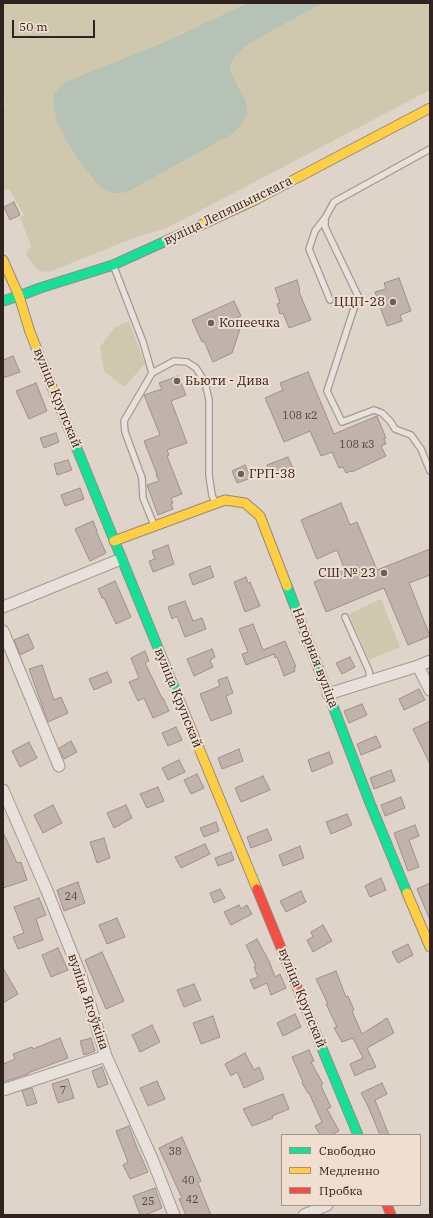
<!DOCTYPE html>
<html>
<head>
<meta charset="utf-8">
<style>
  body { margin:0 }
  #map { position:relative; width:433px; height:1218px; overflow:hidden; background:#dfd4ca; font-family:"IBM Plex Serif",serif }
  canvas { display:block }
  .frame { position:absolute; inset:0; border:4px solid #30221e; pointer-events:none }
  .legend { position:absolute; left:281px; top:1134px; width:140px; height:72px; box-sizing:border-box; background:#f0dfd1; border:1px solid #a39389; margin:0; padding:5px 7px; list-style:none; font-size:12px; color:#30221e }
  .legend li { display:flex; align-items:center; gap:8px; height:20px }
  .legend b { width:20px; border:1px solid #a39389 }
  .scale { position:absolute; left:12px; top:20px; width:83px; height:18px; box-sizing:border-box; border:2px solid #30221e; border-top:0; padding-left:5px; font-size:12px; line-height:14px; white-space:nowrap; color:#30221e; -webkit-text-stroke:3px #f0dfd1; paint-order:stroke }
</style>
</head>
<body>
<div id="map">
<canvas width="433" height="1218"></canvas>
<div class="frame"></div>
<ul class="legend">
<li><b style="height:5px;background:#16e098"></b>Свободно</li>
<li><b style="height:5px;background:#ffcf43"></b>Медленно</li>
<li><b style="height:5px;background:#f24e42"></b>Пробка</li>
</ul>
<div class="scale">50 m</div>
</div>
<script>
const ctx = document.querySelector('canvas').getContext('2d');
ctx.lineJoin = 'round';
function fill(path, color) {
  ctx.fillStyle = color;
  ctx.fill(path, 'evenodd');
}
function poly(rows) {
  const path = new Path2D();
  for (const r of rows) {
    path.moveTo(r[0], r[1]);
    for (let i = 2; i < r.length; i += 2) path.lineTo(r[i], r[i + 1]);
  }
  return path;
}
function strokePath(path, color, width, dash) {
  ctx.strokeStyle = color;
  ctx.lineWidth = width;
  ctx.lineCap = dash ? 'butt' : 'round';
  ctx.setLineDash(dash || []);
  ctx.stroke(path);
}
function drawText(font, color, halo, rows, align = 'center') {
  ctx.font = font + ' "IBM Plex Serif",serif';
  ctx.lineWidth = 4;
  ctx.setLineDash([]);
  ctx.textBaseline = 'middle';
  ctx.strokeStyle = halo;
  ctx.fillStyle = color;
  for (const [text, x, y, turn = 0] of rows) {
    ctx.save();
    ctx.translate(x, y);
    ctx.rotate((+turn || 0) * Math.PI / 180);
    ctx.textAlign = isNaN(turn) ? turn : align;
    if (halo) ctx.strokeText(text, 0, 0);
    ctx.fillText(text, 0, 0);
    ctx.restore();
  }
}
fill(poly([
  [3,3,430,3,430,90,167,228,136,237,49,272,39,271,35,267,26,254,31,246,20,217,24,215,9,189,3,189,3,106,6,105,3,99],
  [129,321,145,364,124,387,104,371,100,347,114,328],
  [381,599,400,647,369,660,349,614]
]), '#d0c8ae');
fill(poly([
  [248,3,323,3,262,36,245,47,234,57,231,63,230,68,231,73,245,99,247,106,247,113,242,124,232,134,131,190,122,193,113,193,100,187,79,161,64,136,57,122,53,104,54,95,57,90,62,85,68,81,165,42]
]), '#b6c2b6');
const building = poly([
  [14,202,20,215,10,220,4,207,14,202],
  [399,278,411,311,400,315,402,321,387,326,375,292,386,289,384,283,399,278],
  [297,280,300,291,299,292,311,320,289,328,283,313,280,314,277,304,280,303,275,288,297,280],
  [234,301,241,316,235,319,240,329,232,353,213,362,204,341,202,342,192,320,234,301],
  [13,356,20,372,3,378,3,360,13,356],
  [308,372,334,434,377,416,386,438,384,439,386,444,381,446,386,456,352,472,351,471,346,473,343,467,339,468,332,452,321,456,310,431,284,442,265,398,283,390,280,383,308,372],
  [178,376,186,395,171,401,187,443,167,450,169,455,167,456,182,494,171,498,173,503,171,504,173,509,158,515,147,485,159,481,156,474,157,474,144,441,160,435,144,395,162,389,159,383,178,376],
  [36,383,47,411,29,419,16,391,36,383],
  [56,433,59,442,44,448,40,438,56,433],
  [288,457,293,468,272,476,267,465,288,457],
  [68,460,72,470,57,475,54,464,68,460],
  [245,465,251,478,237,483,232,471,245,465],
  [80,488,84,499,65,506,61,495,80,488],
  [341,503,350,525,357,522,377,570,430,549,430,575,409,583,430,636,408,645,384,588,326,612,314,582,345,570,337,550,317,559,301,520,341,503],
  [93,521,97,531,96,531,106,553,90,561,75,529,93,521],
  [168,545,174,564,153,572,149,561,155,559,152,551,168,545],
  [210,566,214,577,193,585,189,574,210,566],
  [246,577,248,583,250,582,260,606,245,612,234,582,246,577],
  [115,581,131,617,116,624,104,598,102,598,98,589,115,581],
  [185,601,193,621,202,618,206,629,185,637,177,616,172,619,168,607,185,601],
  [253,624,263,650,285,641,296,667,294,667,295,671,284,676,277,657,275,658,274,654,246,665,242,654,248,652,239,629,253,624],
  [28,634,34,648,20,655,14,640,28,634],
  [212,649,215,657,210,660,213,667,194,676,187,659,212,649],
  [145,651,149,661,145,663,162,698,163,698,169,711,153,718,144,698,138,701,129,682,139,678,131,658,145,651],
  [350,657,355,667,342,674,336,663,350,657],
  [42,665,54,700,61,697,68,713,48,722,29,669,42,665],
  [107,672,112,682,94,690,89,679,107,672],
  [227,677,233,693,226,696,232,713,211,721,200,694,220,686,218,680,227,677],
  [419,689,425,700,404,710,399,699,419,689],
  [362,704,367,715,349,723,344,711,362,704],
  [430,721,430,764,413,729,430,721],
  [176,727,182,740,168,746,162,733,176,727],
  [376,736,381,747,361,755,357,744,376,736],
  [71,741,77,752,64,759,59,748,71,741],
  [29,742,37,758,20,767,12,751,29,742],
  [239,749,243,761,222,769,218,758,239,749],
  [329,752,333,763,312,772,308,760,329,752],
  [179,760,185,772,168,780,162,768,179,760],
  [391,770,395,781,374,789,370,778,391,770],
  [197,774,204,788,191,794,184,780,197,774],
  [263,776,270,790,241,802,235,788,263,776],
  [158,787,164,801,147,808,140,794,158,787],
  [401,797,405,808,385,816,381,805,401,797],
  [53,805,62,823,43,833,34,815,53,805],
  [126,805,132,818,114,828,107,813,126,805],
  [347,814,352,825,331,834,326,822,347,814],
  [216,822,219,831,204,837,200,828,216,822],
  [415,825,419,836,409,840,419,867,408,871,394,833,415,825],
  [267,829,272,840,251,848,247,837,267,829],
  [3,832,17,863,21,862,27,880,3,888,3,832],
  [104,838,110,858,97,863,90,842,104,838],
  [205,844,210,854,181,868,175,857,205,844],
  [300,846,304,858,283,866,279,855,300,846],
  [231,852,234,860,218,866,215,858,231,852],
  [381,878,386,890,370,897,365,886,381,878],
  [78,882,85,903,64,911,57,890,78,882],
  [430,883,430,920,417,889,430,883],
  [220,889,225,898,214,903,210,893,220,889],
  [301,891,306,902,286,912,280,901,301,891],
  [39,898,46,915,36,919,43,940,18,949,13,937,24,933,14,907,39,898],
  [239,905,241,909,247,905,252,914,231,925,224,912,239,905],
  [117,918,125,937,107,944,99,925,117,918],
  [323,925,332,941,313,952,307,940,313,937,311,932,323,925],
  [257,939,269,961,275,977,280,974,286,988,271,995,267,983,254,989,250,980,258,977,254,967,256,966,246,945,257,939],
  [408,944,413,955,398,963,392,952,408,944],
  [58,948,68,970,51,977,42,955,58,948],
  [102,952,124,1001,106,1009,85,960,102,952],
  [3,968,18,994,3,1003,3,968],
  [336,971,346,997,348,996,354,1010,352,1011,362,1034,387,1018,394,1033,367,1048,376,1067,369,1070,369,1069,355,1076,350,1064,363,1058,353,1038,342,1042,334,1028,337,1027,326,1004,328,1004,316,979,336,971],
  [194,984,201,1000,184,1007,177,990,194,984],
  [295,1014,301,1027,283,1036,277,1023,295,1014],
  [213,1016,220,1037,201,1044,193,1023,213,1016],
  [152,1025,160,1042,140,1052,132,1035,152,1025],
  [60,1038,68,1058,28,1073,28,1074,3,1082,3,1064,15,1059,13,1054,32,1047,33,1049,60,1038],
  [91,1038,95,1051,84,1055,80,1041,91,1038],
  [309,1050,314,1061,311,1062,323,1084,321,1086,331,1107,327,1109,339,1131,331,1135,320,1135,315,1126,322,1122,309,1093,308,1093,302,1083,303,1082,292,1057,309,1050],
  [245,1053,254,1070,259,1067,264,1079,244,1088,237,1072,231,1076,225,1064,245,1053],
  [102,1067,108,1084,98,1088,92,1071,102,1067],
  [68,1079,74,1098,58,1103,52,1084,68,1079],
  [157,1081,165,1099,148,1106,140,1088,157,1081],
  [382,1083,387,1094,375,1100,389,1135,380,1135,367,1104,361,1093,382,1083],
  [32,1088,37,1103,27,1106,22,1091,32,1088],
  [283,1094,289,1109,272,1116,273,1118,252,1126,243,1109,283,1094],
  [129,1126,137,1148,148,1172,130,1179,123,1165,128,1162,116,1131,129,1126],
  [182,1137,201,1181,198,1183,211,1215,186,1215,179,1199,182,1198,159,1148,182,1137],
  [155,1188,162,1208,145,1215,140,1215,133,1196,155,1188]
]);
fill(building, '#c2b2ac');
strokePath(building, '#9e908a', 1);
const lane = poly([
  [430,149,334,202,325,218,325,227,358,296,327,391,342,422,374,410,382,413,390,421,395,429,411,435,421,449,430,471],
  [325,218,315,231,309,249,330,300],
  [114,267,143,342,152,373],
  [154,525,143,498,142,478,125,432,124,421,152,373,174,361,187,362,196,368,205,382,209,400,209,475,212,495,215,503],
  [345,617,369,671,370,681]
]);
const street = poly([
  [3,607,121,559],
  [3,631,59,766],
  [418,666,430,690],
  [328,694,418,666,430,661],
  [3,790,47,891,81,976,106,1056,153,1161,174,1215],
  [3,1090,106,1056],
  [304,1215,327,1205]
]);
const fast = poly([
  [19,296,40,288,113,265,201,225],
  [3,301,19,296],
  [58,402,180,702],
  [287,586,370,803,407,893],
  [319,1041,358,1135]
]);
const slow = poly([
  [201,225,257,199,430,108],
  [3,260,19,296,30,332,58,402],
  [114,541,225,500,245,503,260,516,287,586],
  [180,702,257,889],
  [407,893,430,947]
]);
const jam = poly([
  [257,889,319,1041],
  [387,1205,391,1215]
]);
strokePath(lane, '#a49a94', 8);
strokePath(street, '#a49a94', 13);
strokePath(fast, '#938a84', 11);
strokePath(slow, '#938a84', 11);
strokePath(jam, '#938a84', 11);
strokePath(lane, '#e8e1db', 5.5);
strokePath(street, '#e8e1db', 11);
strokePath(fast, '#16e098', 9);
strokePath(slow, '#ffcf43', 9);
strokePath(jam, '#f24e42', 9);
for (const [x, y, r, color] of [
  [393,302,4,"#6d605a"],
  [211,323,4,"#6d605a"],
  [177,381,4,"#6d605a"],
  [241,474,4,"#6d605a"],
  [384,573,4,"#6d605a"]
]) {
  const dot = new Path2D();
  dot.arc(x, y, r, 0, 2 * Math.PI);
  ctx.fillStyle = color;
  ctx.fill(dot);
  strokePath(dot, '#f0dfd1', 1.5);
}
drawText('11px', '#544642', null, [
  ["108 к2",300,416],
  ["108 к3",357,445],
  ["24",71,897],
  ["7",63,1091],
  ["38",175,1152],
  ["40",188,1181],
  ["42",192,1200],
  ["25",148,1202]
]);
drawText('13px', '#30221e', '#f0dfd1', [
  ["вуліца Лепяшынскага",228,211,-26],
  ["вуліца Крупскай",57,398,68],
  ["Нагорная вуліца",315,658,69],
  ["вуліца Крупскай",178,698,68],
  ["вуліца Крупскай",302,998,68],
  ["вуліца Ягоўкіна",88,1002,71]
]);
drawText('13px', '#30221e', '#f0dfd1', [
  ["ЦЦП-28",385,302,"right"],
  ["Копеечка",219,323],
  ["Бьюти - Дива",185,381],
  ["ГРП-38",249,474],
  ["СШ № 23",376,573,"right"]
], 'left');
</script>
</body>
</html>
